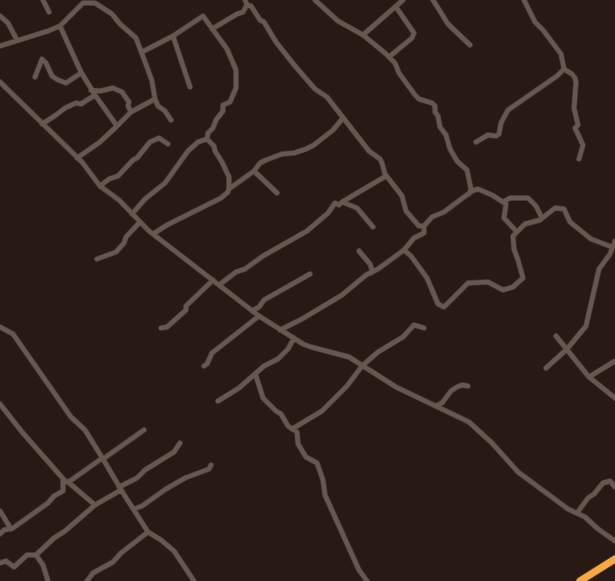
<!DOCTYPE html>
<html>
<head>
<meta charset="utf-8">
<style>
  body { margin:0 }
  canvas { display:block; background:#271913 }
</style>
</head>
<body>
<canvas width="615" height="581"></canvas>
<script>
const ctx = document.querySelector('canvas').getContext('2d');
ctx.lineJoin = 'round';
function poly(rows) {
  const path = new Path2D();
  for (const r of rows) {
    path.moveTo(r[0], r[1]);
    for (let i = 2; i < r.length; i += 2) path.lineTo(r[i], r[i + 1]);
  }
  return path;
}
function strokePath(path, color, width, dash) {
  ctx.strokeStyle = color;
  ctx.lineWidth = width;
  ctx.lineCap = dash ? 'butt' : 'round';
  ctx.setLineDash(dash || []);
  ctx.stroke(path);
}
const minor = poly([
  [43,0,49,12],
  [245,0,247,5,251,6,260,20,264,22,276,42,295,66,315,89,327,97,369,151,380,159,382,163,385,174,402,196,406,211,419,226,424,226],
  [315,0,338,21,363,35,385,53,395,63,399,73,415,95,419,99,432,103,435,106,435,112,438,116,440,127,446,135,450,149,457,161,467,170,471,189,469,194],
  [433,0,448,24,470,45],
  [524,0,535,22,543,30,561,54,564,69,572,74,575,78,576,82,574,108,578,125,575,128,583,145,579,159],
  [0,16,8,23,17,40],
  [60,26,81,72,95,95],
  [212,29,237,14,243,12,247,5],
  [363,35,403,0],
  [173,36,190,87],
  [0,46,48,31,60,26,83,3,95,3,112,14,120,24,136,38,147,67,152,81,155,99,158,106,165,111,171,120],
  [142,52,173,36,203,16,227,49,236,70,236,88,230,102,223,105,223,111,216,120,213,128,208,133,207,139],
  [389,57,412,38,414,33,396,7],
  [35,77,42,59,46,63,52,76,58,80,66,83,81,73],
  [0,82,82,162,100,186,119,200,149,231,259,316,303,344,311,347,349,357,396,387,469,422,492,443,518,472,568,509,585,517,598,529,615,541],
  [91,90,100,91,113,88,122,92,129,102,128,106,131,112],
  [42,124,56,115,65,108,76,103,81,104,95,95,117,126,100,142,77,158],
  [117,126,131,112,155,99],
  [476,142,488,135,496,136,499,134,501,123,508,110,557,76,564,69],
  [254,171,260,163,266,160,282,154,294,153,306,149,314,145,333,130,343,118],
  [100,186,109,179,118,176,133,160,137,158,150,142,159,138,168,144],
  [229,189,254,171,277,193],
  [342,202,386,176],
  [503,202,506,204,504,218,517,232],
  [132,214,145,199,165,183,188,151,198,142,207,139,214,146,215,151,222,162,229,177,229,187,228,192,221,198,167,225,153,234],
  [404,250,414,238,424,233,424,226,432,217,444,212,472,191,478,189,492,195,503,202,510,198,528,198,536,206,542,218],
  [359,251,370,264,372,270,371,273],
  [97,259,116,252,124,243,126,237,140,222],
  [219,285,236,272,245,269,263,256,307,231,328,213,335,203,339,205,342,202,357,208,373,227],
  [252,311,259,307,264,300,310,274],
  [0,327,13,334,71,417,85,430,103,459,144,430],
  [161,328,167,327,186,310,186,306,213,280],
  [280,330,302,319,342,295,366,275,378,269,404,250,411,256,427,278,438,304,444,307,468,283,488,282,503,290,513,287,523,278,518,260,514,249,513,236,525,224,540,220,555,208,564,209,570,222,591,239,612,247],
  [556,336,589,377,615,398],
  [204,366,207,364,212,353,259,316],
  [546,368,567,349,586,326,599,269,610,254,615,241],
  [256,373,256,376,263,398,276,411,281,414,288,426,297,432,298,444,306,457,317,463,323,480,325,495,359,570,367,581],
  [589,377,615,361],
  [218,401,239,388,264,366,278,359,288,349,294,338],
  [0,404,22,432,66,482,70,481,101,459,103,459,123,493,148,532,161,540,174,551,194,581],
  [436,406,442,403,451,391,457,387,462,385,468,386],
  [292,429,322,411,347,386,362,366,378,352,403,337,414,325,424,328],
  [68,482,95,505],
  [119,487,137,478,145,470,174,452,180,443],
  [134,509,142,506,166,489,185,478,209,469,211,465],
  [0,511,11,529],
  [577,513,588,498,594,494,603,483,610,481,615,487],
  [0,534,4,530,13,528,48,503,54,496,63,491,63,479],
  [0,563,6,561,14,567,27,555,36,555],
  [48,581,43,565,36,555,54,538,65,531,95,505,121,490],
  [87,581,93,573,113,562,121,553,148,532]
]);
const highway = poly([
  [580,581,615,559]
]);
strokePath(minor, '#3d3330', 6);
strokePath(highway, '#3d3330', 9);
strokePath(minor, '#685750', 4.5);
strokePath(highway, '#f9a73f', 7);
</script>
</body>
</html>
